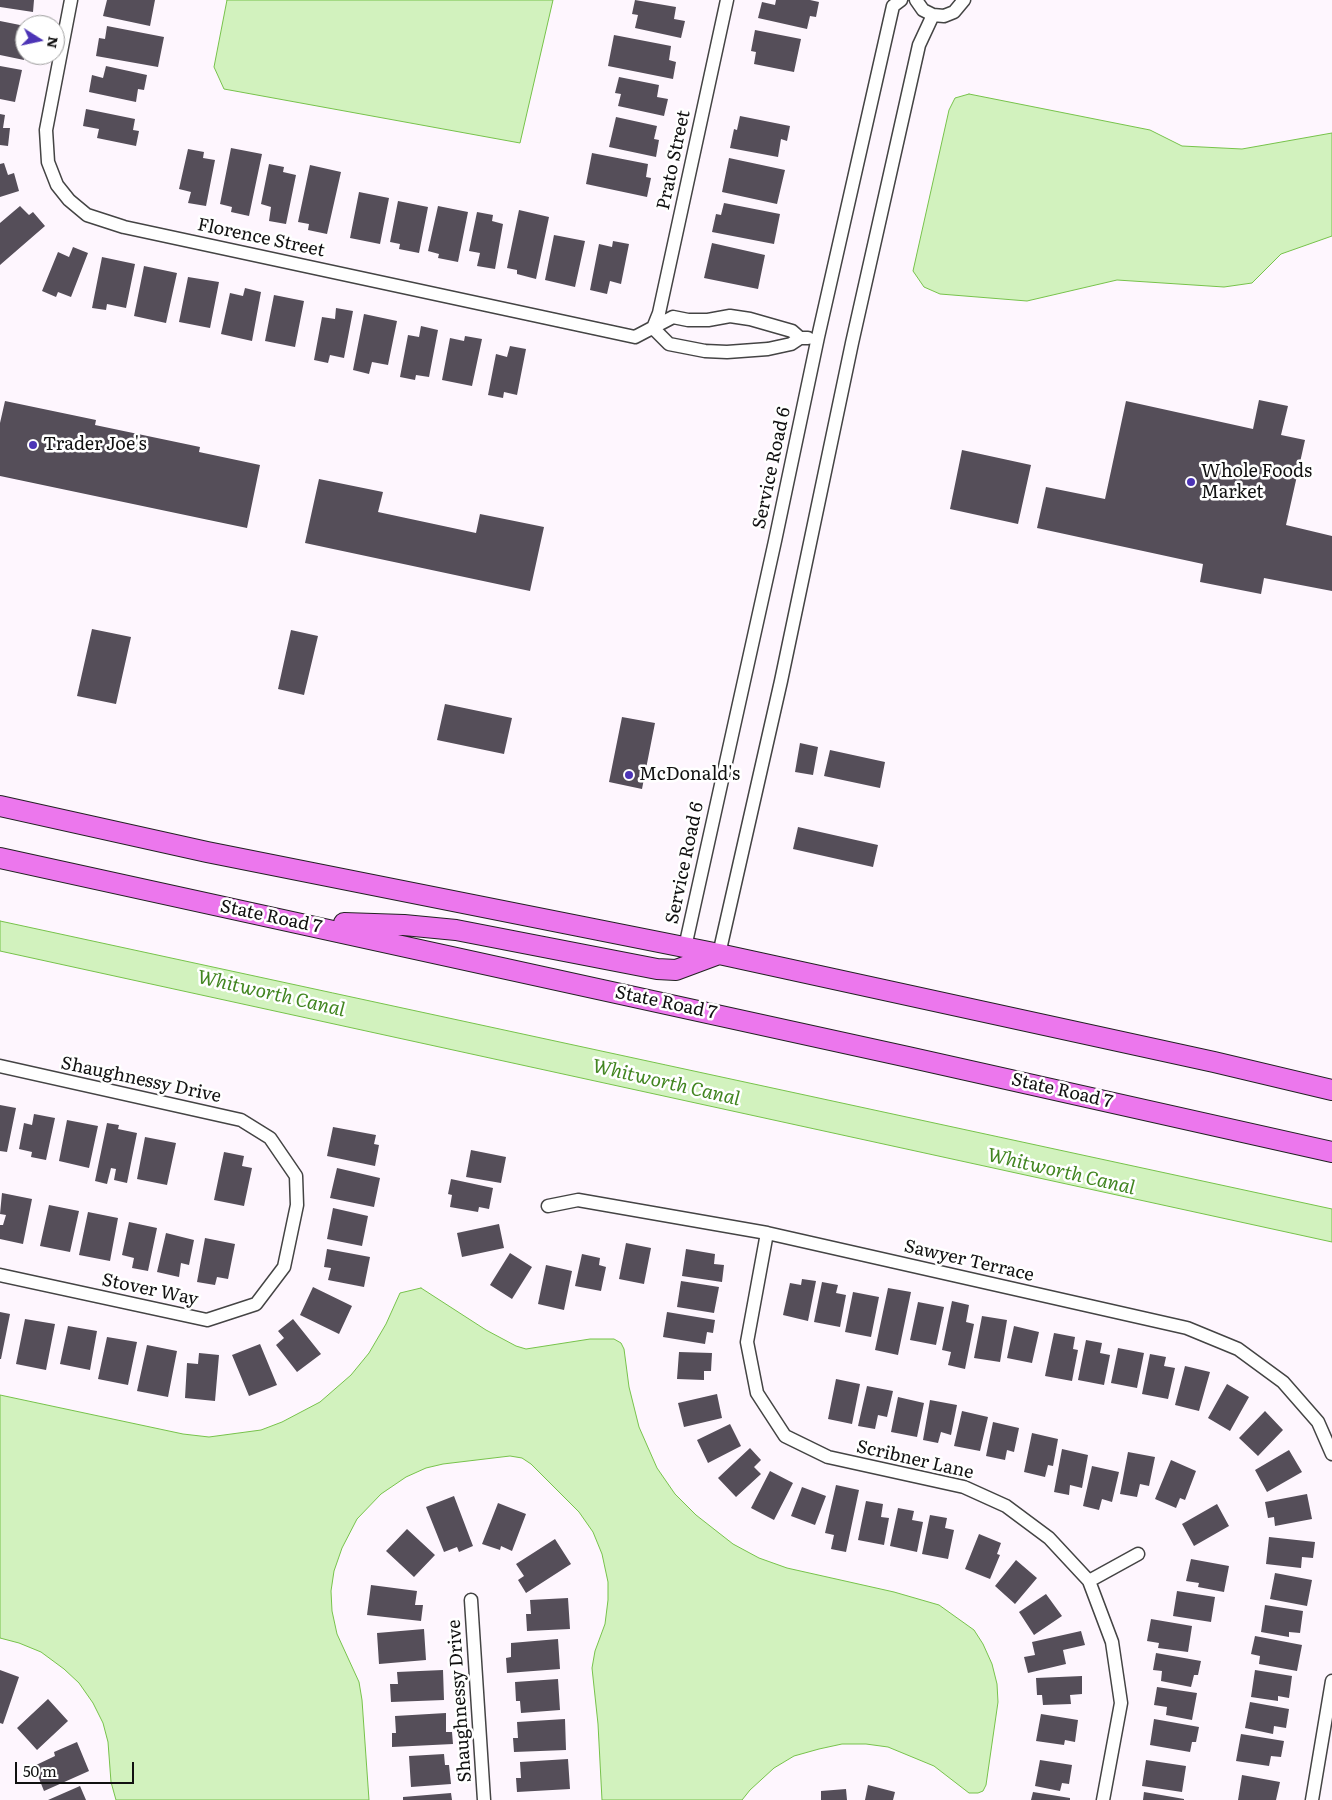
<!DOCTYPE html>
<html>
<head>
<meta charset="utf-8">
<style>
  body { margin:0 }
  #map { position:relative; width:1332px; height:1800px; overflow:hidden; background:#fef6fe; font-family:Literata,serif }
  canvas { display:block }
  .north { position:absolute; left:15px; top:15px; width:50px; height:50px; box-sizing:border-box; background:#fff; border:1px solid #a0a0a0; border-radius:50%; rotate:100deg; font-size:14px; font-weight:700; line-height:20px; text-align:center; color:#111 }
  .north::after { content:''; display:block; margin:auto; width:18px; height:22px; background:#4c34b6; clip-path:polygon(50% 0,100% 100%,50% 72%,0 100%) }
  .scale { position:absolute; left:15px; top:1762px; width:119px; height:22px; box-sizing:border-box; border:2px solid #111; border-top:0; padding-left:6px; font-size:15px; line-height:18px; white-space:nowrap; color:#111; -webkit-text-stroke:4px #fff; paint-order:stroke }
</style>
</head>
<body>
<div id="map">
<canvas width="1332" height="1800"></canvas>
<div class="north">N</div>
<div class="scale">50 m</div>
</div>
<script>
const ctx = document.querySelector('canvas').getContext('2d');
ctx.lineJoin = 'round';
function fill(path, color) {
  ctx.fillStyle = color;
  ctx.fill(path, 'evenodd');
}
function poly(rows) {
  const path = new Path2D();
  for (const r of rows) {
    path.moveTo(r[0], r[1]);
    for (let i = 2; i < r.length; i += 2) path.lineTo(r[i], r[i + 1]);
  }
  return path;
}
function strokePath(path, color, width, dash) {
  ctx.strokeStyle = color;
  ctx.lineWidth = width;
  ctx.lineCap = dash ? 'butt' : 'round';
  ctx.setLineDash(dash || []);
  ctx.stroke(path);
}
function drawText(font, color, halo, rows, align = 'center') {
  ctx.font = font + ' Literata,serif';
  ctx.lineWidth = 5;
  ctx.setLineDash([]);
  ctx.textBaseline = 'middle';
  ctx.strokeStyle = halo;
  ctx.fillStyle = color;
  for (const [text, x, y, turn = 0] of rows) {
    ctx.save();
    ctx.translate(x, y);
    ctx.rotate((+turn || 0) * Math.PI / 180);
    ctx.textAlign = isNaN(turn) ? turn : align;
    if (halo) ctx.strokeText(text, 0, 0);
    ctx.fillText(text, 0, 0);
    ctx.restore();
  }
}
const water = poly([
  [227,0,553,0,520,143,224,89,214,67,227,0],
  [969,94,1150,130,1182,146,1242,149,1332,133,1332,236,1281,254,1252,283,1224,287,1117,280,1027,301,940,294,924,287,913,271,949,110,955,98,969,94],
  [0,921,1332,1209,1332,1242,0,951,0,921],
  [421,1288,486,1330,516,1346,526,1349,590,1339,614,1339,621,1343,624,1349,629,1387,639,1427,657,1468,675,1494,696,1515,733,1544,759,1558,787,1568,894,1592,939,1605,974,1630,983,1644,992,1664,997,1684,998,1702,986,1785,983,1791,978,1793,969,1793,934,1766,888,1747,866,1744,842,1744,819,1749,794,1756,774,1768,750,1790,742,1800,602,1800,598,1724,592,1668,595,1651,605,1624,608,1600,608,1582,602,1554,593,1532,579,1512,531,1464,522,1458,510,1456,443,1464,426,1468,406,1477,381,1494,357,1519,342,1548,334,1571,331,1591,332,1611,337,1634,359,1682,362,1700,369,1800,116,1800,111,1782,108,1742,103,1723,93,1703,79,1683,64,1669,41,1652,19,1643,0,1638,0,1395,183,1434,209,1437,261,1430,282,1422,320,1402,351,1375,369,1353,386,1324,400,1293,421,1288]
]);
fill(water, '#d2f2be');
strokePath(water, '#77c24b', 1);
fill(poly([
  [0,0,34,0,33,12,0,7],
  [107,0,155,0,150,26,103,16],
  [635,0,676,7,674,19,685,21,681,38,635,28,638,15,632,14],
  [776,0,810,0,819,2,816,17,810,16,807,29,758,18,762,2,775,5],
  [0,21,25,26,24,60,0,55],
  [107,26,164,37,158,67,96,56,99,38,105,39],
  [755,30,801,39,794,72,754,64,756,52,751,51],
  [614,35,671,46,669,60,676,62,673,79,608,66],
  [0,66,22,70,15,102,0,99],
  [106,66,147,75,144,90,138,89,136,102,89,92,92,75,103,78],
  [619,77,659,85,657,97,668,99,664,116,618,106,621,94,615,93],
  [86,109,135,119,133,130,139,131,136,146,97,138,99,129,83,126],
  [0,114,5,115,3,128,10,128,8,146,0,145],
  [740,116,790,126,787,141,781,139,778,157,730,148,734,129,737,130],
  [616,117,657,126,654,139,659,140,656,157,609,147],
  [231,148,262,154,249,216,231,212,232,207,220,204],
  [188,149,204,152,203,158,215,160,206,206,188,203,191,192,179,189],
  [592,153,648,164,646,177,651,178,647,197,586,184],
  [729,158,785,170,777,204,722,192],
  [4,163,8,175,14,173,19,191,0,197,0,164],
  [269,164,284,167,283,172,296,175,286,224,269,221,271,207,261,204],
  [310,165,341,172,327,234,308,230,309,224,298,222],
  [359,192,389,198,380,244,350,238],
  [398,201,428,207,419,253,399,249,400,244,390,242],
  [724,203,780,214,774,244,712,232,716,214,721,215],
  [20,206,29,215,33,212,45,226,0,265,0,223],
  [438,206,468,212,458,262,438,258,439,254,428,251],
  [519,210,549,217,536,279,517,274,517,270,507,268],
  [477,212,493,215,492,221,503,224,495,269,477,266,480,253,469,251],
  [554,235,585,241,575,287,545,280],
  [613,241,629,244,621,284,610,281,607,294,590,290,599,244,612,247],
  [712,243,765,255,758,289,704,278],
  [73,247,88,253,71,297,58,292,56,297,42,291,58,252,69,257],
  [102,257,135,264,126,308,107,304,106,310,92,308],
  [144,266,177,273,166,323,134,316],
  [188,277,219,282,210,328,179,322],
  [245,288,261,292,252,341,221,334,230,293,243,296],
  [274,295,304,301,295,347,265,341],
  [336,308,353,311,344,358,330,355,328,363,314,360,322,317,335,319],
  [364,314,397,321,388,365,372,362,369,374,353,370],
  [421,326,438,330,429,377,416,375,415,380,400,377,408,335,419,337],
  [465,336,482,339,472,386,442,380,450,338,464,341],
  [510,346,526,349,517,395,504,392,503,398,488,395,496,354,507,357],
  [1259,400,1288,406,1281,435,1305,440,1286,525,1332,536,1332,591,1264,578,1261,594,1200,582,1203,564,1037,528,1046,487,1105,499,1126,401,1253,429],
  [5,401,96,420,95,425,200,447,199,452,260,465,247,528,0,476,0,423],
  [962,450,1031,465,1018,524,950,509],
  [319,479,383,492,378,512,476,533,480,514,544,527,530,591,305,543],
  [92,629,131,637,116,704,77,696],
  [291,630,318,636,304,695,278,689],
  [445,704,512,718,504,754,437,740],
  [622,717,655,723,642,789,609,782],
  [800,743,818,747,813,775,795,772],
  [830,750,885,762,880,788,824,776],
  [798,827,878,845,873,867,793,849],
  [0,1105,16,1108,7,1152,0,1151],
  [34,1114,55,1118,46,1160,31,1157,32,1152,19,1149,24,1123,32,1125],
  [67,1120,98,1126,89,1168,59,1161],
  [107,1123,119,1125,118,1129,137,1133,127,1183,114,1180,116,1169,111,1168,107,1184,95,1181],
  [333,1127,376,1135,374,1144,379,1145,375,1166,327,1156],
  [145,1137,176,1143,167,1185,137,1179],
  [471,1150,506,1157,501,1183,466,1177],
  [224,1152,244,1156,242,1166,252,1168,244,1206,214,1200],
  [337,1168,380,1178,374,1207,330,1198],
  [451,1179,493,1188,489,1209,479,1207,478,1212,450,1207,452,1195,448,1194],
  [2,1193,32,1199,23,1244,0,1239,0,1225,3,1225,6,1215,0,1214],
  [49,1205,79,1211,70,1252,40,1246],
  [333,1208,368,1216,362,1246,327,1239],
  [88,1212,118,1218,110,1261,79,1255],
  [129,1222,157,1228,148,1271,132,1268,134,1258,122,1255],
  [499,1224,504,1248,462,1257,457,1233],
  [166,1233,194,1240,189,1265,181,1263,179,1277,157,1272],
  [205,1238,235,1244,228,1279,217,1277,215,1285,197,1282],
  [626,1243,651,1248,644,1284,619,1279],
  [327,1249,370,1257,364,1287,328,1280,331,1268,324,1267],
  [686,1249,715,1254,714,1264,724,1265,722,1282,682,1276],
  [510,1253,532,1267,512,1299,490,1285],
  [582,1254,600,1258,599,1265,606,1267,601,1291,575,1286],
  [546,1265,572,1271,564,1310,538,1304],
  [802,1279,816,1281,808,1321,783,1315,790,1283,801,1285],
  [681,1281,719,1287,714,1313,677,1307],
  [822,1282,838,1285,836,1293,846,1295,840,1327,814,1322],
  [313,1287,352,1306,339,1334,300,1315],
  [888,1288,911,1292,898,1355,875,1350],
  [853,1292,879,1297,871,1337,845,1332],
  [952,1301,969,1305,966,1322,974,1324,965,1369,948,1365,951,1352,942,1350],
  [918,1302,944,1307,936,1345,910,1340],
  [0,1312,10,1314,1,1359,0,1359],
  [667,1312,715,1320,713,1333,707,1332,705,1344,663,1337],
  [982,1316,1007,1320,1000,1362,974,1358],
  [25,1319,55,1324,46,1370,16,1364],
  [293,1319,321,1354,297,1372,276,1345,284,1338,278,1331],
  [68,1326,97,1331,90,1370,60,1364],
  [1014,1326,1039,1332,1032,1363,1007,1358],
  [1054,1333,1075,1337,1073,1349,1078,1350,1072,1381,1045,1376],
  [107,1337,137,1342,128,1385,98,1379],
  [1086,1340,1102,1343,1100,1353,1110,1355,1104,1385,1078,1380],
  [260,1344,277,1385,249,1396,232,1355],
  [147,1345,177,1351,168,1397,137,1391],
  [1118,1348,1144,1353,1137,1388,1111,1383],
  [679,1352,712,1353,711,1371,704,1371,704,1380,677,1379],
  [199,1353,219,1355,215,1401,185,1398,187,1363,198,1364],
  [1150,1354,1166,1357,1164,1366,1175,1368,1168,1399,1142,1394],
  [1185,1366,1210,1372,1199,1411,1175,1405],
  [836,1379,860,1384,852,1424,828,1419],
  [1227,1384,1249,1397,1230,1431,1208,1418],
  [867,1386,893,1391,887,1417,878,1415,875,1429,858,1426],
  [717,1394,722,1418,684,1427,678,1403],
  [898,1397,924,1403,917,1437,891,1432],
  [930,1400,957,1405,951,1435,941,1432,938,1443,923,1440],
  [962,1411,988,1417,980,1451,954,1446],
  [1265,1411,1283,1430,1258,1456,1239,1438],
  [993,1422,1019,1428,1014,1452,1007,1450,1005,1460,986,1456],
  [730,1424,741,1446,708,1463,697,1440],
  [1032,1433,1058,1439,1053,1466,1048,1465,1045,1477,1024,1472],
  [750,1448,761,1460,754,1467,761,1474,736,1497,718,1478],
  [1062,1449,1088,1455,1082,1488,1070,1485,1069,1495,1054,1492],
  [1289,1450,1302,1472,1267,1492,1255,1470],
  [1128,1452,1155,1457,1149,1486,1140,1484,1137,1497,1120,1494],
  [1171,1460,1196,1471,1185,1500,1180,1498,1176,1508,1155,1499],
  [1092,1466,1119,1472,1112,1502,1102,1499,1099,1510,1083,1506],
  [770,1471,793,1483,774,1520,751,1508],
  [836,1485,859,1490,846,1552,831,1549,834,1535,825,1533],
  [802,1487,826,1496,815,1525,791,1516],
  [1307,1494,1312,1519,1275,1526,1274,1517,1268,1518,1265,1502],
  [454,1496,473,1546,459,1552,457,1547,444,1552,426,1507],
  [866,1501,883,1504,881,1517,889,1518,884,1545,858,1540],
  [498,1503,526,1514,512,1551,501,1546,500,1550,482,1544],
  [1217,1504,1229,1526,1194,1546,1182,1524],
  [898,1508,914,1511,912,1520,923,1522,917,1552,890,1546],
  [930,1515,947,1518,945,1528,954,1530,948,1559,922,1554],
  [407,1529,435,1555,414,1577,386,1551],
  [979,1534,1001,1543,997,1554,1000,1555,990,1579,965,1569],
  [1269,1537,1315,1542,1313,1558,1302,1557,1301,1568,1266,1564],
  [555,1539,571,1564,526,1593,518,1580,524,1576,516,1564],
  [1191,1559,1229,1566,1224,1592,1198,1587,1199,1583,1186,1581],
  [1016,1560,1037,1578,1015,1604,995,1586],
  [1275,1573,1312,1580,1307,1606,1270,1599],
  [371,1585,417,1591,415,1605,423,1605,421,1621,367,1615],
  [1177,1591,1215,1597,1211,1622,1173,1616],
  [1046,1594,1062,1616,1034,1635,1019,1612],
  [568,1598,570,1629,527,1631,526,1614,531,1614,530,1600],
  [1265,1605,1303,1611,1300,1633,1289,1632,1289,1637,1261,1632],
  [1151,1619,1192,1626,1188,1652,1158,1648,1159,1643,1147,1641],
  [424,1629,426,1660,379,1664,377,1633],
  [1081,1631,1085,1645,1063,1650,1066,1664,1028,1673,1024,1657,1035,1655,1032,1642],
  [1255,1636,1302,1645,1297,1671,1259,1664,1260,1656,1251,1654],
  [558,1639,560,1669,507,1673,506,1658,511,1657,511,1643],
  [1156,1653,1201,1661,1198,1675,1194,1675,1191,1687,1161,1681,1162,1671,1153,1670],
  [0,1670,19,1677,3,1724,0,1723],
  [443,1670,444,1700,391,1702,390,1684,398,1684,397,1672],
  [1255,1670,1292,1676,1289,1698,1278,1696,1278,1701,1251,1697],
  [1082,1676,1082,1694,1070,1695,1071,1704,1043,1705,1042,1695,1037,1695,1036,1678],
  [558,1679,560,1710,521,1713,520,1701,516,1701,515,1682],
  [1157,1687,1197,1693,1192,1720,1166,1715,1167,1707,1154,1705],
  [48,1699,68,1721,37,1750,17,1728],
  [1250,1702,1289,1709,1286,1728,1274,1726,1273,1734,1245,1728],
  [446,1713,446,1732,452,1732,453,1744,392,1747,392,1733,396,1733,395,1716],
  [1041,1714,1078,1720,1075,1742,1065,1740,1064,1745,1036,1741],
  [565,1719,566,1750,514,1752,513,1738,518,1738,517,1722],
  [1154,1719,1199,1727,1196,1742,1192,1742,1190,1752,1150,1745],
  [1241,1734,1284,1741,1281,1757,1271,1756,1269,1766,1236,1761],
  [77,1742,89,1771,44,1791,34,1766,55,1756,54,1752],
  [444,1754,445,1765,449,1765,451,1784,411,1787,409,1756],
  [568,1759,570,1789,517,1792,516,1778,521,1778,520,1762],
  [1040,1760,1072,1765,1069,1784,1062,1783,1060,1791,1035,1786],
  [1146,1760,1186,1766,1182,1792,1142,1786],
  [1242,1775,1280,1782,1276,1800,1238,1800],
  [868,1785,895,1792,893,1800,865,1800],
  [80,1786,86,1800,48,1800],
  [846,1789,847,1800,821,1800,821,1791],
  [1033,1792,1070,1798,1070,1800,1031,1800],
  [1144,1792,1184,1799,1184,1800,1143,1800],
  [451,1793,452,1800,403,1800,403,1797]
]), '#554e59');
const street = poly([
  [71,0,46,130,48,162,57,185,69,200,87,215,124,227,635,337,673,317,688,320,708,320,730,316,750,319,792,331,800,338],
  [916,0,923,10,933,15,944,16,954,12,964,0],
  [653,328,659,313,727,0],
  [653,328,669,344,705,351,727,352,768,349,791,344,800,338,808,338],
  [685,947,775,541,818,337,893,6,901,0],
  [719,954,781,681,852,343,919,45,933,15],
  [0,1066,241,1120,270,1138,296,1176,297,1205,284,1267,256,1304,207,1320,0,1275],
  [548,1206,578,1200,767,1233,1187,1328,1238,1349,1283,1382,1318,1422,1332,1454],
  [767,1233,747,1342,757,1393,785,1436,828,1457,964,1487,1006,1506,1049,1538,1089,1581,1112,1642,1121,1703,1103,1800],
  [1089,1581,1138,1554],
  [471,1600,484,1800],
  [1312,1800,1332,1681]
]);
const primary = poly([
  [0,806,207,852,719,954,1214,1062,1332,1090],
  [0,858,908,1057,1332,1152],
  [344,923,404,925,456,930,657,969,676,970,719,954]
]);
strokePath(street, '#444', 15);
strokePath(primary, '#222', 22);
strokePath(street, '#fff', 12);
strokePath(primary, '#ec77ed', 20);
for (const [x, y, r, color] of [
  [33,445,5,"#4c34b6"],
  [1191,482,5,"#4c34b6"],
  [629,775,5,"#4c34b6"]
]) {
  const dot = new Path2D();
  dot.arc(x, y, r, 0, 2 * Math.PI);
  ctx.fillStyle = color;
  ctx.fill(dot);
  strokePath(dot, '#fff', 2);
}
drawText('18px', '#111', '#fff', [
  ["Prato Street",674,160,-78],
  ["Florence Street",261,238,12],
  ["Service Road 6",772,468,-78],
  ["Service Road 6",685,863,-78],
  ["State Road 7",271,917,12],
  ["State Road 7",666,1003,12],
  ["Shaughnessy Drive",141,1080,12],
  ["State Road 7",1062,1091,13],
  ["Sawyer Terrace",969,1261,13],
  ["Stover Way",150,1290,12],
  ["Scribner Lane",915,1460,13],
  ["Shaughnessy Drive",460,1701,-94]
]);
drawText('18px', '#111', '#fff', [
  ["Trader Joe's",43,445],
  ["Whole Foods",1201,472],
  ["Market",1201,493],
  ["McDonald's",639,775]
], 'left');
drawText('italic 19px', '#418520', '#fff', [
  ["Whitworth Canal",271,994,13],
  ["Whitworth Canal",666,1083,13],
  ["Whitworth Canal",1061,1172,13]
]);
</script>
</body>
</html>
